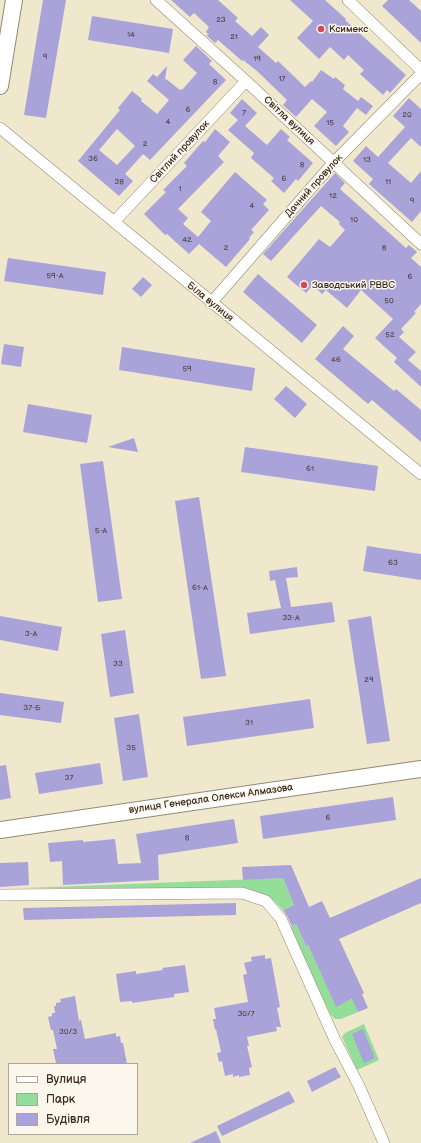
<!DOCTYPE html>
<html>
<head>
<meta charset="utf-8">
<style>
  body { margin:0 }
  #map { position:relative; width:421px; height:1143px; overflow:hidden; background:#efe8cc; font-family:"Balsamiq Sans",sans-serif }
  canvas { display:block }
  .legend { position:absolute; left:8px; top:1063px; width:130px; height:72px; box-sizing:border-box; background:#fbf7ec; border:1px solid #aea59a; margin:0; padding:5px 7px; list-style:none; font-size:12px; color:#3b2a1e }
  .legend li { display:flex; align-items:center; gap:8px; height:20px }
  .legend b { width:20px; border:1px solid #aea59a }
</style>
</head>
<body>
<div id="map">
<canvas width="421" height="1143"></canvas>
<ul class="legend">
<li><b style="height:5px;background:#fff"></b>Вулиця</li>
<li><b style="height:11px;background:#95de99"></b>Парк</li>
<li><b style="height:11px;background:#aaa3d9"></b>Будівля</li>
</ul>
</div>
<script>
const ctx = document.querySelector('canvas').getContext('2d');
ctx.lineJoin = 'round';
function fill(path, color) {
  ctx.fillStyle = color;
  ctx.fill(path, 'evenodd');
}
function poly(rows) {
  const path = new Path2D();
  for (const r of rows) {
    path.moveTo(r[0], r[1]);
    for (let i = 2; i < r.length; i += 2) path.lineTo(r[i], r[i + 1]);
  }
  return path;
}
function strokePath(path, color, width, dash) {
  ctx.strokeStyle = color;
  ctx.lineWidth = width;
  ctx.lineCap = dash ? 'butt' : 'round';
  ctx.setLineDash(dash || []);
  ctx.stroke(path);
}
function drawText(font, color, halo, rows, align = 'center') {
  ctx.font = font + ' "Balsamiq Sans",sans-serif';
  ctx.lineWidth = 3;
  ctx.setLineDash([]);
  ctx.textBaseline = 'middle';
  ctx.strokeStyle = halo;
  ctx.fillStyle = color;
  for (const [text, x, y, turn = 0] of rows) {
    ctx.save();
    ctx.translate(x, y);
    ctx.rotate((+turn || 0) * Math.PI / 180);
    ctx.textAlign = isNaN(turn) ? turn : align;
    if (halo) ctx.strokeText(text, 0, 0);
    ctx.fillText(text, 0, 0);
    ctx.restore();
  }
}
fill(poly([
  [283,878,294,905,283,910,270,897,242,888,25,888],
  [296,924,306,946,308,945,336,1006,353,999,358,1012,341,1019,335,1019,330,1014,290,927],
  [364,1024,379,1060,357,1070,342,1037,345,1033]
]), '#95de99');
fill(poly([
  [43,0,66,0,46,118,24,115],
  [171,0,218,0,238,18,235,21,252,36,261,27,269,35,258,47,276,63,278,61,305,87,311,81,312,82,321,70,334,79,335,77,345,85,343,89,358,101,361,97,373,106,366,115,357,108,343,126,349,132,336,146,314,126,327,112,312,99,296,117,283,105,287,100,257,71,243,60,242,61,218,40,215,43,206,35,209,35,206,32,209,27,194,13,190,17],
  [290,0,325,0,346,19,345,20,406,75,390,93,387,90,383,95,360,74,364,70,348,55,344,60,330,47,319,59,297,38,313,21],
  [388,0,409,0,421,11,421,43,382,6],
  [92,16,173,29,169,53,88,40],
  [196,46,212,61,209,64,226,80,150,160,143,154,125,174,133,181,119,196,78,161,120,110,118,108,132,91,142,99,141,101,157,114,169,100,147,81,153,74,157,77,167,66,165,80,166,79,180,90,181,89,182,90,197,73,183,60],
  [117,129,135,146,117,165,99,150],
  [409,98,421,109,421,147,411,138,388,163,411,183,421,171,421,211,412,222,369,184,373,179,353,161,366,146,378,157,405,127,393,116],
  [242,99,257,113,245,126,267,145,281,129,290,137,287,140,313,163,298,181,296,179,284,193,271,181,274,178,251,158,254,153,228,130,238,120,230,113],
  [215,129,230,142,218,156,224,162,178,209,188,218,183,224,198,237,211,221,201,212,235,172,267,200,263,204,269,210,251,230,254,232,249,238,250,239,226,267,199,244,189,254,167,234,165,235,144,214,166,192,163,190,187,166,184,163,203,141,205,142],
  [335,173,345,183,340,189,406,248,409,245,417,252,411,258,421,267,421,304,414,312,416,313,401,329,404,332,399,337,416,352,408,360,421,371,421,387,394,362,397,358,375,338,393,319,361,290,347,308,326,290,322,294,313,285,306,293,287,277,319,239,330,247,345,230,339,224,340,222,321,206,271,261,263,254],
  [8,258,106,272,103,295,4,281],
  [258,274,317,325,302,343,243,292],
  [143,277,152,285,141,297,132,289],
  [343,326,354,336,343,349,394,391,396,389,421,410,421,442,372,400,368,404,315,359],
  [4,344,24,347,21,367,1,364],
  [122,347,255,368,252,391,119,370],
  [286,386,307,404,295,418,274,399],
  [28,404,92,415,87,443,23,432],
  [134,438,138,452,108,447],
  [245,447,378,466,375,491,241,472],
  [103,461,122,599,98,602,80,464],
  [199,497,226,676,201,679,175,501],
  [367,546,421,554,421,580,363,571],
  [297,567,298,577,286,578,291,607,332,602,335,622,250,634,247,613,281,608,275,580,270,581,269,571],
  [0,616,62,627,58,651,0,640],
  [371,616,390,741,367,744,348,620],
  [125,630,134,693,110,697,101,634],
  [0,693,64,702,61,723,0,715],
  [310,699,314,728,187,746,183,717],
  [139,714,148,777,123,781,114,718],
  [100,763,103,784,39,794,35,773],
  [6,765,11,798,0,800,0,766],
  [393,797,396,820,263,839,260,816],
  [234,819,238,843,158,855,159,880,63,885,62,861,50,862,48,843,83,840,83,842,115,839,118,864,141,863,136,834],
  [28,862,29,885,0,887,0,863],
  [291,865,309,907,322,901,330,918,421,878,421,903,339,939,364,993,362,994,368,1008,358,1012,352,999,336,1007,308,945,306,946,296,924,292,926,287,916,283,910,294,905,283,878,243,880,242,867],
  [236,903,236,915,24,920,23,908],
  [265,955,265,959,271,958,280,1007,277,1008,281,1027,276,1027,277,1031,247,1037,249,1046,247,1046,252,1067,249,1068,250,1075,239,1077,239,1075,233,1077,233,1074,225,1076,222,1061,219,1062,217,1053,221,1052,216,1029,215,1030,213,1019,216,1019,214,1008,248,1002,243,975,247,974,244,963,252,961,251,957],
  [185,965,189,992,174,994,174,997,132,1003,132,1001,120,1002,116,974,136,971,136,974,163,970,162,968],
  [75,996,79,1021,81,1020,85,1039,116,1033,116,1037,120,1036,121,1043,123,1043,127,1064,56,1063,53,1049,57,1049,53,1030,51,1030,48,1017,52,1016,52,1013,55,1013,54,1006,56,1006,56,1003,61,1002,60,999],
  [363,1029,375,1058,364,1063,352,1034],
  [335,1067,341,1077,312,1092,307,1081],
  [289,1091,295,1102,222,1136,217,1126],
  [216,1131,221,1143,190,1143]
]), '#aaa3d9');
const street = poly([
  [156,0,246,81,421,244],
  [348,0,421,70],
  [0,128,421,474],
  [114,222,246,81],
  [211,303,333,163,421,74],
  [0,895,242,893,266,901,281,919,335,1040,359,1086,384,1143]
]);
const secondary = poly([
  [0,86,14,0],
  [0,830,421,769]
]);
strokePath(street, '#958975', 12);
strokePath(secondary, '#958975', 18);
strokePath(street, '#fff', 11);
strokePath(secondary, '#fff', 16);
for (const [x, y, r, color] of [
  [321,29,4,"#d1495b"],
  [304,285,4,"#d1495b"]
]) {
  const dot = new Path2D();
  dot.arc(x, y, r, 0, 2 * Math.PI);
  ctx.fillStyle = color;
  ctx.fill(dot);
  strokePath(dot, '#fbf7ec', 1.5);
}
drawText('8px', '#57484d', null, [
  ["23",221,20],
  ["14",131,35],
  ["21",234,37],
  ["9",45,57],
  ["19",257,59],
  ["17",282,79],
  ["8",215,82],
  ["6",188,110],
  ["7",244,113],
  ["20",407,115],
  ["4",168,122],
  ["15",330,123],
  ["2",145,144],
  ["36",93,159],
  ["13",367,160],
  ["8",302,165],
  ["6",284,179],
  ["38",119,182],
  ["11",388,182],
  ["1",180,189],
  ["12",333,196],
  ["9",412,201],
  ["4",252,206],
  ["10",354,220],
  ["42",187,240],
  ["2",226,248],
  ["8",384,248],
  ["59-А",55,276],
  ["6",410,277],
  ["50",389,301],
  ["52",390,335],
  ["46",336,360],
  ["59",187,369],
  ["61",310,469],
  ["5-А",101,531],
  ["63",393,563],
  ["61-А",200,588],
  ["33-А",291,618],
  ["3-А",31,634],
  ["33",118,664],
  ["29",369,680],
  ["37-Б",32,708],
  ["31",249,723],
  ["35",131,748],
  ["37",69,778],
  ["6",328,818],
  ["8",187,838],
  ["30/7",246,1014],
  ["30/3",68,1032]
]);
drawText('10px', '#3b2a1e', '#fbf7ec', [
  ["Ксимекс",329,29],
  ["Заводський РВВС",312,285]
], 'left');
drawText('10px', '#3b2a1e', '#fbf7ec', [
  ["Світла вулиця",289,121,43],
  ["Світлий провулок",180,152,-47],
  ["Дачний провулок",314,186,-48],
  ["Біла вулиця",210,302,39],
  ["вулиця Генерала Олекси Алмазова",211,799,-8]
]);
</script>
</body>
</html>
